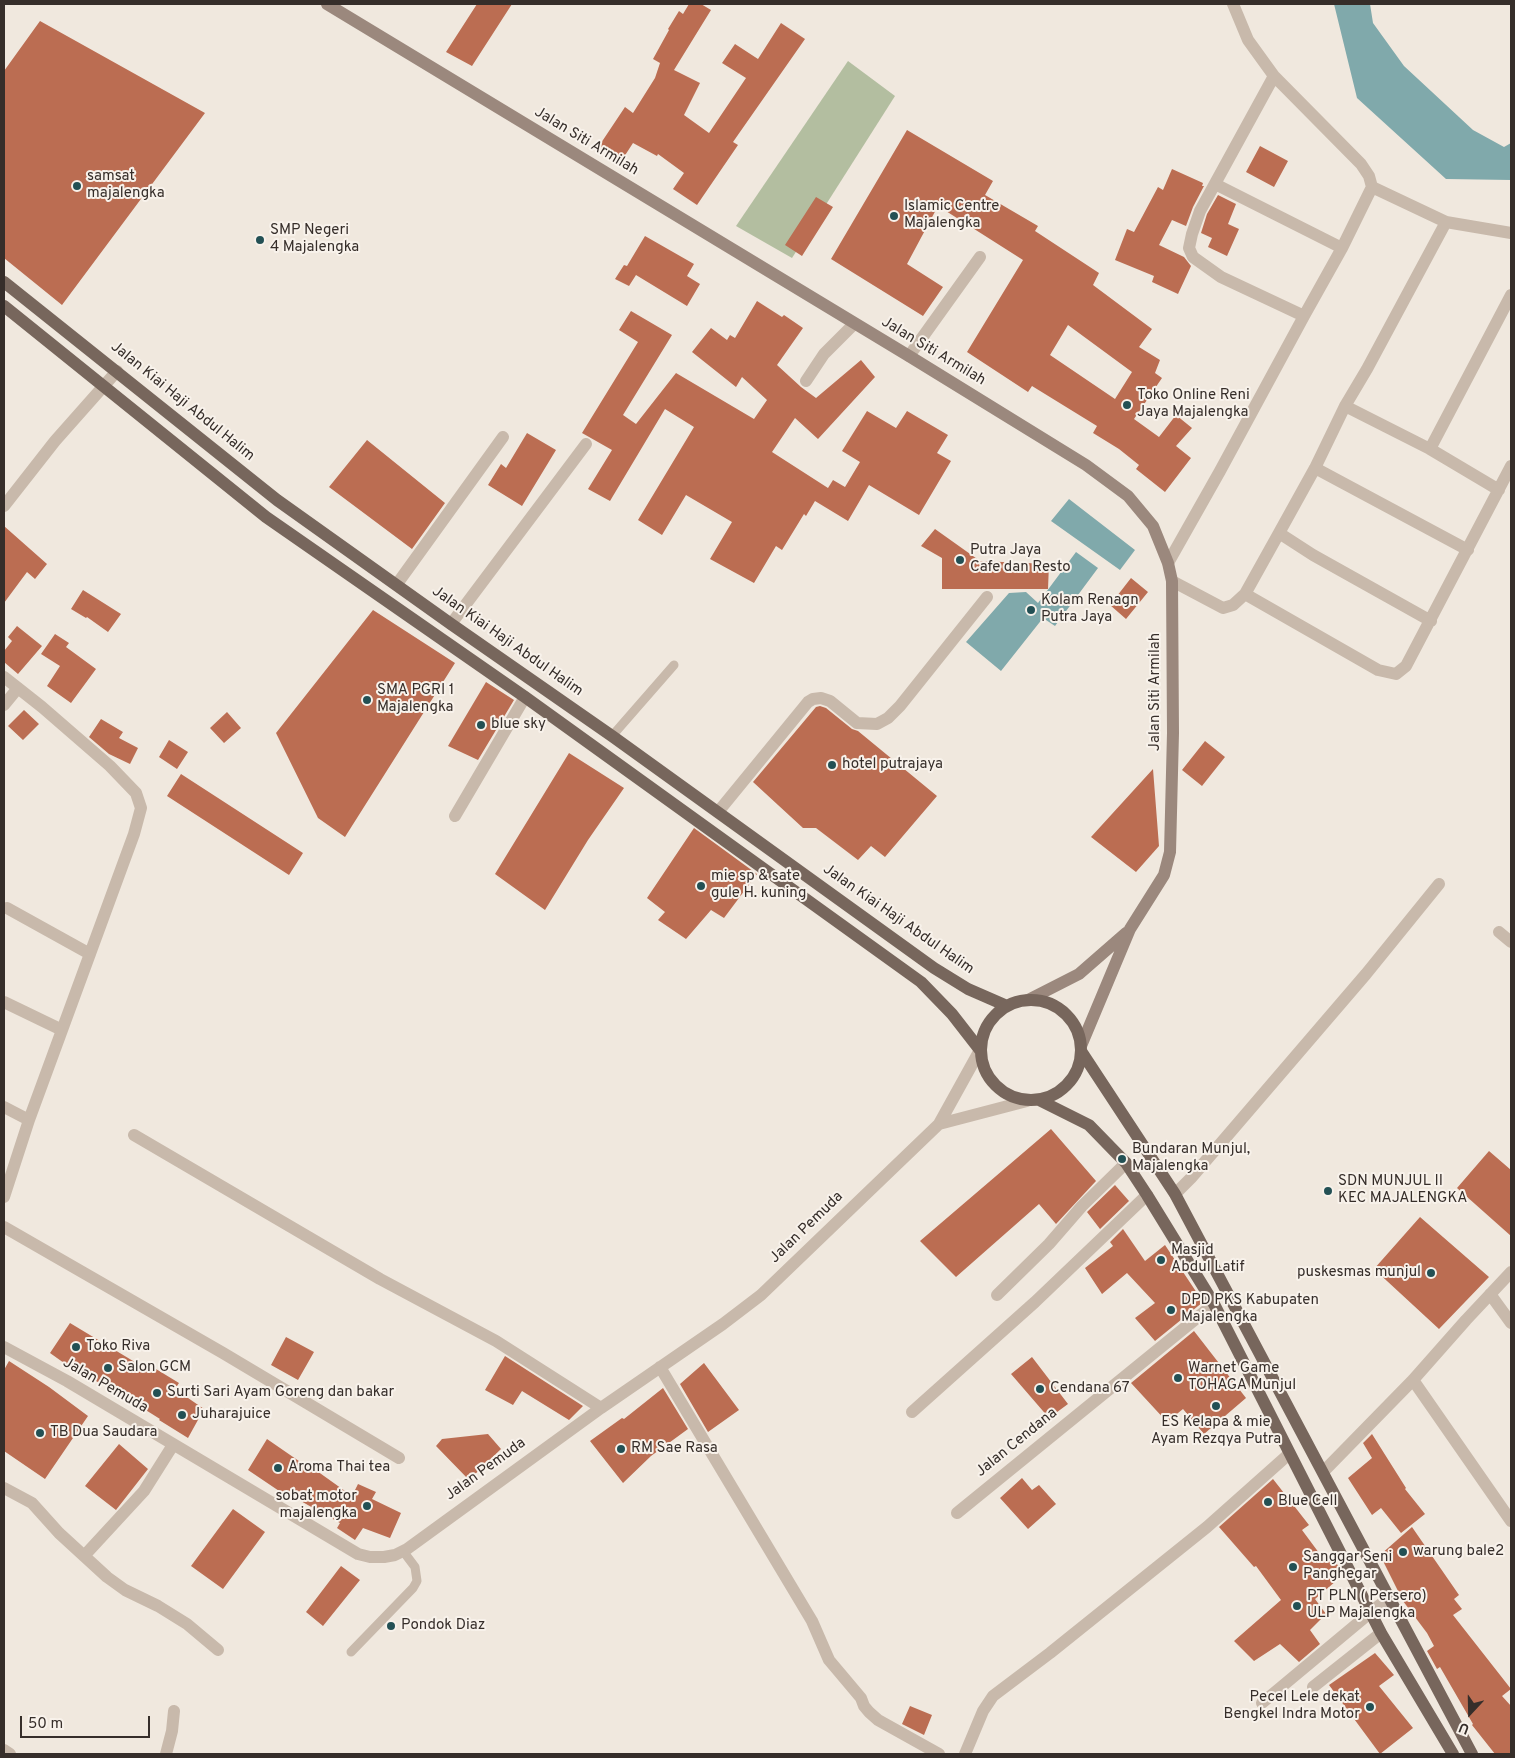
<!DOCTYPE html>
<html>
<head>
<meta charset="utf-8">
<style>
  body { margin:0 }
  #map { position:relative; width:1515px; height:1758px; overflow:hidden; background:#f0e8de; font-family:Overpass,sans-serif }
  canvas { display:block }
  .frame { position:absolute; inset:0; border:5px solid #362e2a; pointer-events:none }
  .north { position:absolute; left:1445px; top:1688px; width:50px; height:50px; -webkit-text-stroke:4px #f8f2eb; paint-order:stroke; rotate:201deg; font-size:14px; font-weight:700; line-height:20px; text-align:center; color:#362e2a }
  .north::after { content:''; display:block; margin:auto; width:18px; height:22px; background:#362e2a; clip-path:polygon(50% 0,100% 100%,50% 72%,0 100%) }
  .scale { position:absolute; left:20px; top:1716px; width:130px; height:22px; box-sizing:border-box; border:2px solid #362e2a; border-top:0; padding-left:6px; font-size:15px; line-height:18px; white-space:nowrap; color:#362e2a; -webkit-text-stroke:4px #f8f2eb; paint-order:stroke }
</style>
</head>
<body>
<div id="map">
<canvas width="1515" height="1758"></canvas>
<div class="frame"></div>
<div class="north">U</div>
<div class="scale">50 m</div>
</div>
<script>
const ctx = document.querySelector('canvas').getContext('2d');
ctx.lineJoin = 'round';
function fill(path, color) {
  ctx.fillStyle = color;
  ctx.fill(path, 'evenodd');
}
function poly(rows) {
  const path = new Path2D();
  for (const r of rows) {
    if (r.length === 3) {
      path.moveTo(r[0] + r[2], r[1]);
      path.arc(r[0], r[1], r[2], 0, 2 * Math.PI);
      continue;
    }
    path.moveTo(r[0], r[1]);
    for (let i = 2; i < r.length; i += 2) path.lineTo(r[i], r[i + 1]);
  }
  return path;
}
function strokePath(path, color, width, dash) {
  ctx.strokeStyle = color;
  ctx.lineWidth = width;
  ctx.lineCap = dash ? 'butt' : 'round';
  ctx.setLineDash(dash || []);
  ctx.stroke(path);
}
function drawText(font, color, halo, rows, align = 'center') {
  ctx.font = font + ' Overpass,sans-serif';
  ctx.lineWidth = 4;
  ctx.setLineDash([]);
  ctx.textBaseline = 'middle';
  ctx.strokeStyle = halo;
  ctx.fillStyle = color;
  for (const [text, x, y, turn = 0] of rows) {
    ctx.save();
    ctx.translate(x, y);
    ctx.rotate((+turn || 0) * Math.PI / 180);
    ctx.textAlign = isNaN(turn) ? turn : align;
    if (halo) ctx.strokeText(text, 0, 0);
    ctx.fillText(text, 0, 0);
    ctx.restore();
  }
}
fill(poly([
  [848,61,895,96,792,258,736,226]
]), '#b3bea0');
fill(poly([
  [1334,4,1370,4,1373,23,1404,66,1473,130,1504,147,1511,143,1511,180,1446,179,1357,98],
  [1069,499,1135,550,1120,570,1051,521],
  [1076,552,1098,568,1055,626,1043,618,1001,671,966,642,1009,593,1026,592,1038,603]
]), '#80a9ab');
fill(poly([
  [477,4,512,4,472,66,446,52],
  [689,4,701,4,711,10,674,70,700,83,684,115,709,133,746,78,722,63,735,44,758,59,781,23,805,39,733,142,738,145,697,205,673,189,684,173,658,154,657,156,633,143,622,160,599,146,625,107,633,113,655,78,660,63,653,59,669,30,668,29,679,11,683,14],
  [40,21,205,113,62,305,4,258,4,71],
  [907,130,993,181,985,195,1038,226,1035,231,1099,273,1093,285,1152,329,1139,347,1160,360,1155,373,1162,378,1134,419,1159,437,1176,415,1192,428,1176,446,1191,458,1165,492,1136,469,1139,465,1119,449,1093,433,1097,426,1032,386,1028,392,967,352,1023,260,938,206,907,264,943,287,923,316,831,259],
  [1068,325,1132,372,1115,399,1050,355],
  [1260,146,1288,161,1274,187,1246,172],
  [1172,169,1203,183,1202,186,1204,186,1193,207,1186,226,1172,220,1159,245,1184,257,1191,266,1178,294,1152,282,1154,276,1115,260,1127,229,1134,232,1158,187,1163,190],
  [1218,195,1236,204,1228,224,1239,229,1227,256,1208,247,1212,238,1201,233,1207,214],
  [816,197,833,207,802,256,785,245],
  [645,236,694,264,687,276,700,284,687,306,636,275,629,286,615,279,624,265,627,266],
  [757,301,782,317,784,315,803,328,777,365,801,387,816,398,861,360,875,377,818,439,795,418,772,452,828,488,833,480,845,487,860,462,842,451,867,411,896,428,907,411,948,435,937,453,951,461,919,515,869,485,848,521,815,501,806,516,804,514,782,550,776,546,754,583,710,559,732,522,686,495,662,535,638,520,694,427,665,409,610,501,588,489,612,450,582,433,638,342,619,330,631,311,672,335,623,415,636,424,676,373,754,419,767,400,742,377,736,387,692,352,711,328,727,340,730,335,735,338],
  [527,433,556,450,522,506,488,485,501,464,506,468],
  [367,440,445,503,412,549,329,487],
  [4,526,47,564,35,579,27,572,4,603],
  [935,529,980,561,1049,564,1048,589,942,589,942,558,921,546],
  [1131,578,1148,592,1126,619,1110,605],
  [83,590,121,614,108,632,87,617,86,618,71,609],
  [373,610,455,663,345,837,318,818,276,733],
  [17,626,42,646,18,674,4,662,4,651,12,641,8,637],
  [55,634,69,643,66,647,96,669,71,703,47,686,60,666,41,654],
  [486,682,514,700,478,760,448,746],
  [820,706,826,708,852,729,858,731,937,796,885,857,871,846,858,860,816,828,803,828,753,782,816,707],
  [24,710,39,724,23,740,8,726],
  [227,712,241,728,224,743,210,728],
  [101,719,123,732,119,738,138,748,130,764,109,754,89,737],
  [169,740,188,752,177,769,159,757],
  [1205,741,1225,757,1202,786,1182,770],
  [569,753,624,788,588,840,545,910,495,874],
  [1153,769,1159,846,1136,872,1091,837],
  [181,774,303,853,289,875,167,796],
  [694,828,757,874,724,918,711,910,686,939,658,920,665,912,647,898],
  [1051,1129,1096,1181,1056,1224,1039,1204,956,1277,920,1241],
  [1489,1151,1511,1170,1511,1236,1457,1188],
  [1115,1185,1129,1201,1100,1229,1087,1212],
  [1420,1217,1489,1277,1439,1329,1374,1269],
  [1123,1229,1145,1261,1165,1245,1203,1302,1155,1341,1135,1318,1155,1303,1127,1273,1102,1294,1085,1268,1113,1246,1110,1242],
  [70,1323,153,1373,156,1369,179,1383,175,1389,204,1409,188,1438,159,1420,160,1419,117,1392,71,1368,50,1353],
  [1194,1331,1246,1398,1204,1434,1183,1409,1167,1422,1131,1383],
  [286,1337,314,1352,298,1380,271,1365],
  [505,1356,583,1406,569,1420,522,1391,513,1405,485,1390],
  [1032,1357,1068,1404,1049,1418,1011,1374],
  [9,1361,49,1387,88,1416,45,1479,4,1451,4,1370],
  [704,1363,739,1410,708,1432,680,1384],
  [663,1388,688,1429,651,1456,623,1483,590,1441,622,1418,624,1419],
  [488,1434,501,1449,469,1480,436,1446,442,1439],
  [1372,1434,1406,1488,1405,1489,1425,1514,1401,1533,1381,1508,1372,1515,1348,1478,1372,1458,1363,1443],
  [267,1439,309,1468,310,1466,352,1496,358,1484,376,1492,372,1499,401,1513,390,1538,363,1528,355,1540,337,1528,340,1523,290,1495,288,1497,248,1470],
  [119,1444,148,1469,116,1510,85,1486],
  [1022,1478,1032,1490,1039,1485,1056,1504,1028,1529,1000,1498],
  [1273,1479,1309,1525,1302,1530,1325,1561,1332,1555,1343,1575,1315,1599,1326,1614,1310,1630,1320,1644,1299,1662,1280,1644,1254,1661,1234,1641,1281,1600,1256,1566,1254,1567,1219,1527],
  [233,1509,265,1532,223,1589,191,1566],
  [1412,1527,1459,1595,1454,1599,1462,1609,1453,1615,1511,1689,1502,1696,1511,1706,1511,1754,1495,1754,1472,1725,1473,1724,1440,1667,1437,1669,1427,1651,1434,1646,1427,1633,1403,1601,1380,1555],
  [341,1566,360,1580,323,1626,306,1612],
  [1375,1653,1394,1675,1379,1686,1413,1728,1380,1754,1329,1685],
  [910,1706,932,1715,924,1735,902,1724]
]), '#bb6d52');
strokePath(poly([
  [612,736,674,665],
  [351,1652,413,1588,417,1581,415,1567,403,1551]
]), '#c8b9ab', 9);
strokePath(poly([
  [1274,76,1200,211,1192,234,1189,248,1193,257,1221,277,1304,316],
  [1215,184,1342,248],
  [1372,187,1446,222,1511,233],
  [909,356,980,257],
  [806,381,824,354,854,324],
  [1345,406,1430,449],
  [1315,468,1468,550],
  [1499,490,1430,449,1511,295],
  [4,506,55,441,117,371],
  [1279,533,1315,468,1345,406,1367,369,1446,222],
  [1168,563,1220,471,1304,316,1342,248,1372,187,1369,176,1361,164,1274,76,1248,40,1233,4],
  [1172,581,1223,608,1233,605,1245,594,1378,670,1396,674,1406,666,1511,466],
  [397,584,503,437],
  [1245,594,1279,533,1313,555,1431,621],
  [451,624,586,444],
  [4,677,42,707,110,766,136,793,141,808,134,834,29,1120,4,1197],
  [4,705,18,688],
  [718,812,808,702,813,699,821,698,830,701,857,723,877,724,888,718,900,706,987,597],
  [455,816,525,697],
  [7,908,90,954],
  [1499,932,1511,942],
  [4,1002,62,1030],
  [4,1107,29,1120],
  [939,1124,1027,1101],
  [134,1135,380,1279,496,1341,601,1408],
  [1175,1194,1191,1178,1366,974,1439,884],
  [4,1227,223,1353,399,1458],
  [1490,1294,1511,1323],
  [997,1295,1049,1244,1082,1206,1126,1163],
  [4,1347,67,1381,358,1554,370,1557,384,1557,395,1555,407,1549,601,1408,723,1324,761,1295,939,1124,980,1050],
  [660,1367,812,1621,829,1660,861,1698,864,1706,869,1712,878,1720,939,1754],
  [1413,1380,1511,1521],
  [912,1412,1035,1302,1147,1195],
  [1323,1472,1413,1380,1466,1320,1511,1272],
  [4,1488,32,1503,59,1533,107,1577,125,1590,158,1606,187,1624,218,1650],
  [957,1513,1214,1304],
  [84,1556,144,1491,173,1445],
  [1313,1687,1381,1633],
  [1262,1703,1388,1598],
  [4,1750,10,1754],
  [166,1754,172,1731,174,1711],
  [965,1754,983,1711,993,1696,1050,1653,1207,1527,1289,1454]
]), '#c8b9ab', 12);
strokePath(poly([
  [327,4,909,356,1086,465,1128,496,1153,526,1168,563,1172,581,1173,733,1170,852,1164,875,1130,929,1081,1046],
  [1028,1000,1079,974,1126,933]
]), '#9b887d', 12);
strokePath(poly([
  [4,282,277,500,451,624,612,736,934,968,968,989,1007,1006],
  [4,306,266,517,525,697,921,982,952,1014,980,1050],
  [1031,1050,50],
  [1081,1051,1175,1194,1472,1754],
  [1039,1100,1089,1125,1126,1163,1147,1195,1214,1304,1381,1633,1453,1754]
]), '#77665c', 12);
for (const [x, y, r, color] of [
  [77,186,5,"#235054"],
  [894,216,5,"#235054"],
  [260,240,5,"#235054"],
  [1127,405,5,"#235054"],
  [960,560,5,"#235054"],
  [1031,610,5,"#235054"],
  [367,700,5,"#235054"],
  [481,725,5,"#235054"],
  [832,765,5,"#235054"],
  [701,886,5,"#235054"],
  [1122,1159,5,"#235054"],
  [1328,1191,5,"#235054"],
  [1161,1260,5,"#235054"],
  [1431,1273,5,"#235054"],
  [1171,1310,5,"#235054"],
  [76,1347,5,"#235054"],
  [108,1368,5,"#235054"],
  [1178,1378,5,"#235054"],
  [1040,1389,5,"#235054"],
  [157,1393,5,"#235054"],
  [1216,1406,5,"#235054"],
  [182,1415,5,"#235054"],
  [40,1433,5,"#235054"],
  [621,1449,5,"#235054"],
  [278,1468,5,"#235054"],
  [1268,1502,5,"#235054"],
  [367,1506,5,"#235054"],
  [1403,1552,5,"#235054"],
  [1293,1567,5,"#235054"],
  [1297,1606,5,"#235054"],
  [391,1626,5,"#235054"],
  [1370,1707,5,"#235054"]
]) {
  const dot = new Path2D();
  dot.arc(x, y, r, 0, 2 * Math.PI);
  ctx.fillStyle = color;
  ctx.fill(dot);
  strokePath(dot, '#f8f2eb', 2);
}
drawText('15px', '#362e2a', '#f8f2eb', [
  ["Jalan Siti Armilah",586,142,31],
  ["Jalan Siti Armilah",933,352,31],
  ["Jalan Kiai Haji Abdul Halim",182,402,39],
  ["Jalan Kiai Haji Abdul Halim",507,642,35],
  ["Jalan Siti Armilah",1156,692,-90],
  ["Jalan Kiai Haji Abdul Halim",898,920,35],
  ["Jalan Pemuda",807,1228,-44],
  ["Jalan Pemuda",105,1386,30],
  ["Jalan Cendana",1017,1443,-39],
  ["Jalan Pemuda",486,1470,-36]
]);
drawText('15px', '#362e2a', '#f8f2eb', [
  ["samsat",87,177],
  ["majalengka",87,194],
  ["Islamic Centre",904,207],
  ["Majalengka",904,224],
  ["SMP Negeri",270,231],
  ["4 Majalengka",270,248],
  ["Toko Online Reni",1137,396],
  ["Jaya Majalengka",1137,413],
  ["Putra Jaya",970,551],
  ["Cafe dan Resto",970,568],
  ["Kolam Renagn",1041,601],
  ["Putra Jaya",1041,618],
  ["SMA PGRI 1",377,691],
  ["Majalengka",377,708],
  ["blue sky",491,725],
  ["hotel putrajaya",842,765],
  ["mie sp & sate",711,877],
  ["gule H. kuning",711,894],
  ["Bundaran Munjul,",1132,1150],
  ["Majalengka",1132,1167],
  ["SDN MUNJUL II",1338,1182],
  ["KEC MAJALENGKA",1338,1199],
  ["Masjid",1171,1251],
  ["Abdul Latif",1171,1268],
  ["puskesmas munjul",1421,1273,"right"],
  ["DPD PKS Kabupaten",1181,1301],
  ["Majalengka",1181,1318],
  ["Toko Riva",86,1347],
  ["Salon GCM",118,1368],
  ["Warnet Game",1188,1369],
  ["TOHAGA Munjul",1188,1386],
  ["Cendana 67",1050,1389],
  ["Surti Sari Ayam Goreng dan bakar",167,1393],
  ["Juharajuice",192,1415],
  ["ES Kelapa & mie",1216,1423,"center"],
  ["Ayam Rezqya Putra",1216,1440,"center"],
  ["TB Dua Saudara",50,1433],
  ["RM Sae Rasa",631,1449],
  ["Aroma Thai tea",288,1468],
  ["sobat motor",357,1497,"right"],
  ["majalengka",357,1514,"right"],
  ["Blue Cell",1278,1502],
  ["warung bale2",1413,1552],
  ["Sanggar Seni",1303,1558],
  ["Panghegar",1303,1575],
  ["PT PLN ( Persero)",1307,1597],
  ["ULP Majalengka",1307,1614],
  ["Pondok Diaz",401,1626],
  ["Pecel Lele dekat",1360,1698,"right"],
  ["Bengkel Indra Motor",1360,1715,"right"]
], 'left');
</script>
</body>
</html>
